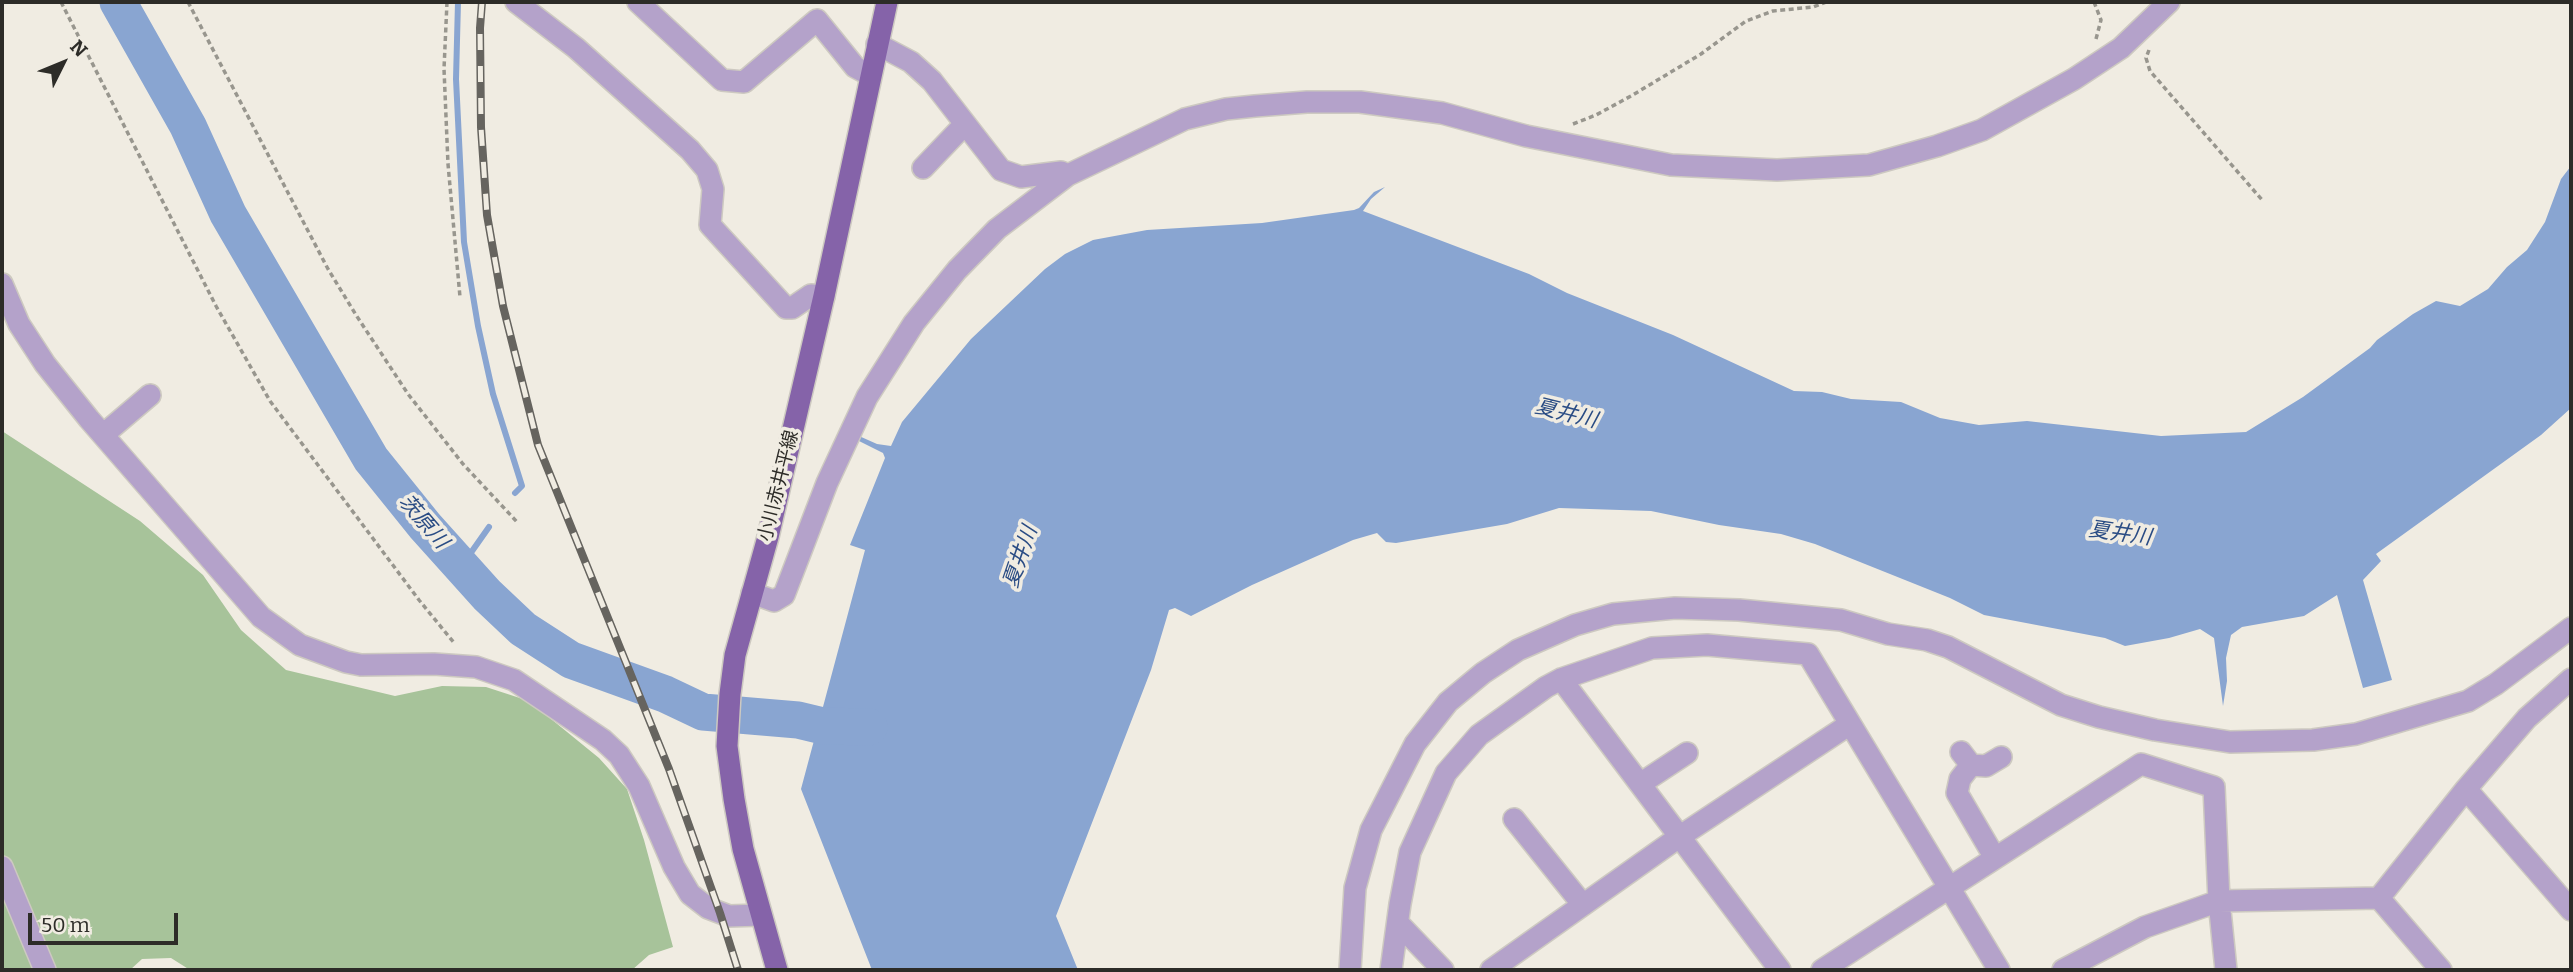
<!DOCTYPE html>
<html>
<head>
<meta charset="utf-8">
<style>
  body { margin:0 }
  #map { position:relative; width:2573px; height:972px; overflow:hidden; background:#f0ece2; font-family:Bitter,serif }
  canvas { display:block }
  .frame { position:absolute; inset:0; border:4px solid #2d2c28; pointer-events:none }
  .north { position:absolute; left:28px; top:28px; width:70px; height:70px; -webkit-text-stroke:5px #f0ece2; paint-order:stroke; rotate:47deg; font-size:19px; font-weight:700; line-height:28px; text-align:center; color:#2d2c28 }
  .north::after { content:''; display:block; margin:auto; width:24px; height:32px; background:#2d2c28; clip-path:polygon(50% 0,100% 100%,50% 72%,0 100%) }
  .scale { position:absolute; left:28px; top:913px; width:150px; height:32px; box-sizing:border-box; border:4px solid #2d2c28; border-top:0; padding-left:9px; font-size:21px; line-height:24px; white-space:nowrap; color:#2d2c28; -webkit-text-stroke:5px #f0ece2; paint-order:stroke }
</style>
</head>
<body>
<div id="map">
<canvas width="2573" height="972"></canvas>
<div class="frame"></div>
<div class="north">N</div>
<div class="scale">50 m</div>
</div>
<script>
const ctx = document.querySelector('canvas').getContext('2d');
ctx.lineJoin = 'round';
function fill(path, color) {
  ctx.fillStyle = color;
  ctx.fill(path, 'evenodd');
}
function poly(rows) {
  const path = new Path2D();
  for (const r of rows) {
    path.moveTo(r[0], r[1]);
    for (let i = 2; i < r.length; i += 2) path.lineTo(r[i], r[i + 1]);
  }
  return path;
}
function strokePath(path, color, width, dash) {
  ctx.strokeStyle = color;
  ctx.lineWidth = width;
  ctx.lineCap = dash ? 'butt' : 'round';
  ctx.setLineDash(dash || []);
  ctx.stroke(path);
}
function drawText(font, color, halo, rows, align = 'center') {
  ctx.font = font + ' Bitter,"Noto Sans JP",serif';
  ctx.lineWidth = 7;
  ctx.setLineDash([]);
  ctx.textBaseline = 'middle';
  ctx.strokeStyle = halo;
  ctx.fillStyle = color;
  for (const [text, x, y, turn = 0] of rows) {
    ctx.save();
    ctx.translate(x, y);
    ctx.rotate((+turn || 0) * Math.PI / 180);
    ctx.textAlign = isNaN(turn) ? turn : align;
    if (halo) ctx.strokeText(text, 0, 0);
    ctx.fillText(text, 0, 0);
    ctx.restore();
  }
}
fill(poly([
  [2,431,140,521,203,575,241,630,286,670,395,696,442,686,486,687,529,701,599,758,627,789,644,840,673,947,649,955,632,970,190,970,171,958,142,959,130,970,2,970]
]), '#a7c39a');
fill(poly([
  [2571,166,2571,408,2541,435,2376,554,2381,561,2363,580,2392,680,2363,688,2337,595,2304,616,2242,627,2231,635,2226,658,2227,681,2223,706,2214,638,2200,629,2169,638,2125,646,2105,638,1984,615,1950,598,1815,544,1781,534,1719,525,1651,511,1559,508,1507,524,1396,543,1386,542,1377,533,1353,540,1252,585,1191,616,1175,608,1169,610,1151,670,1056,916,1078,970,872,970,801,789,865,550,850,545,885,458,883,453,857,440,859,436,877,444,891,446,902,422,971,339,1045,269,1065,254,1093,240,1147,230,1262,223,1354,210,1359,208,1374,192,1385,187,1371,199,1363,211,1529,274,1567,293,1673,335,1794,391,1822,392,1851,399,1901,402,1940,418,1979,425,2027,421,2161,436,2246,432,2303,397,2370,348,2377,340,2413,314,2436,301,2460,306,2488,289,2507,267,2527,250,2545,222,2561,179]
]), '#89a5d1');
strokePath(poly([
  [458,2,456,79,464,242,478,326,493,394,522,486,515,493],
  [487,595,470,554,489,527]
]), '#89a5d1', 6);
strokePath(poly([
  [118,2,188,126,228,214,371,459,425,526,487,595,523,629,571,660,665,694,703,712,798,720,823,726,869,727]
]), '#89a5d1', 37);
const minor = poly([
  [516,2,576,48,690,150,707,170,713,189,710,225,786,308,792,308,811,295,824,296],
  [638,2,722,80,744,82,817,20,855,67,870,75],
  [877,44,911,62,932,81,1001,170,1021,177,1061,172,1068,175],
  [923,168,965,124],
  [2,284,19,324,45,364,89,419,261,617,300,645,346,662,361,665,434,664,476,667,514,680,603,740,619,755,639,786,674,867,690,894,708,908,729,916,761,915],
  [103,435,150,395],
  [752,593,774,601,784,595,827,483,867,397,914,323,957,270,997,229,1068,175,1185,119,1226,109,1255,106,1307,102,1360,102,1442,113,1526,136,1671,165,1777,170,1869,165,1937,146,1982,130,2074,79,2121,48,2169,2],
  [1561,679,1780,970],
  [1961,752,1971,765,1986,766,2001,757],
  [1971,765,1960,779,1957,793,1995,858],
  [1640,784,1687,753],
  [2466,789,2571,910],
  [1514,819,1583,905],
  [2,867,45,970],
  [2379,898,2466,789,2527,718,2571,679],
  [2379,898,2441,970],
  [1398,923,1443,970],
  [1350,970,1355,888,1371,830,1415,744,1448,702,1483,673,1518,650,1575,625,1613,614,1675,608,1739,610,1841,620,1888,634,1927,640,1948,647,2061,705,2099,717,2155,730,2230,742,2313,740,2356,734,2468,701,2496,684,2571,628],
  [1391,970,1400,904,1410,852,1446,773,1479,735,1546,687,1561,679,1652,648,1707,645,1808,654,1999,970],
  [1491,970,1679,837,1850,724],
  [1822,970,2141,764,2214,787,2219,901,2226,970],
  [2063,970,2145,927,2219,901,2379,898]
]);
const major = poly([
  [777,970,743,849,734,799,727,746,730,694,735,655,768,537,824,296,887,2]
]);
strokePath(minor, '#cdc9c1', 24);
strokePath(major, '#cdc9c1', 24);
strokePath(poly([
  [61,2,216,306,270,401,419,600,455,644],
  [188,2,328,269,356,315,408,394,463,464,518,523],
  [447,2,444,69,448,164,460,297],
  [2094,2,2101,20,2096,39],
  [2149,50,2146,58,2150,71,2263,201],
  [1573,124,1596,115,1631,96,1701,54,1746,21,1773,11,1813,7,1826,2]
]), '#98968e', 3.5, [5, 3.5]);
strokePath(minor, '#b4a2ca', 21);
strokePath(major, '#8563a9', 21);
const rail = poly([
  [482,2,480,28,481,127,487,215,503,306,538,445,669,769,720,913,738,970]
]);
strokePath(rail, '#66645f', 8);
strokePath(rail, '#f0ece2', 5, [16]);
drawText('19px', '#2d2c28', '#f0ece2', [
  ["小川赤井平線",779,486,-76]
]);
drawText('italic 21px', '#2a4c84', '#f0ece2', [
  ["夏井川",1566,414,14],
  ["茨原川",423,522,49],
  ["夏井川",2120,534,8],
  ["夏井川",1021,557,-71]
]);
</script>
</body>
</html>
